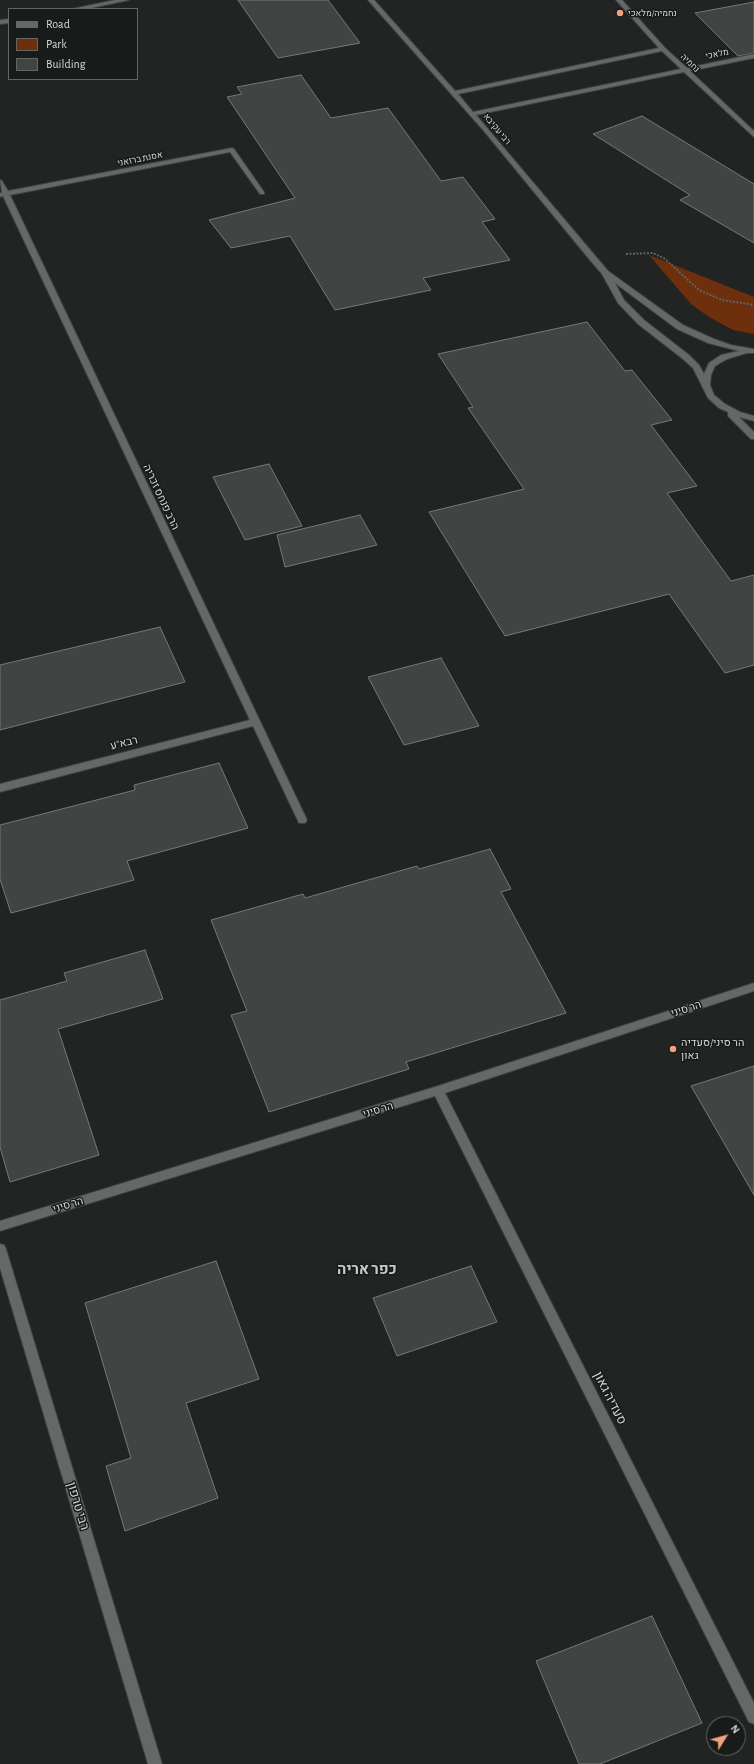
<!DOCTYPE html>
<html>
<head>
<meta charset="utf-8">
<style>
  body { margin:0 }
  #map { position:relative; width:754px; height:1764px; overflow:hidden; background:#212423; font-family:"Alegreya Sans",sans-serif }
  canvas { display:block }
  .legend { position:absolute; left:8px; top:8px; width:130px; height:72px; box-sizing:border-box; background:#171b19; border:1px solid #636664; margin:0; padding:5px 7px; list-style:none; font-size:12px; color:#d4d6d5 }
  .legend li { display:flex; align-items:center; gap:8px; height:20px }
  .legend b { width:20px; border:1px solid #636664 }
  .north { position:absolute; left:706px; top:1716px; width:40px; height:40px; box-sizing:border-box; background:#171b19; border:1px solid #636664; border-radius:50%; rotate:53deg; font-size:11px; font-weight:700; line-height:16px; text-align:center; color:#d4d6d5 }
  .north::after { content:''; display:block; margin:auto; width:14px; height:18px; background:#f1a17c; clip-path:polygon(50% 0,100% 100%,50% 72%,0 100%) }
</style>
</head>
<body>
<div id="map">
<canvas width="754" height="1764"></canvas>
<ul class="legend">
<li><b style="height:5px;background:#646866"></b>Road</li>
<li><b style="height:11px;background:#6d2f0c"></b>Park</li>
<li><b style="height:11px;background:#404443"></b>Building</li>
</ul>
<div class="north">N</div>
</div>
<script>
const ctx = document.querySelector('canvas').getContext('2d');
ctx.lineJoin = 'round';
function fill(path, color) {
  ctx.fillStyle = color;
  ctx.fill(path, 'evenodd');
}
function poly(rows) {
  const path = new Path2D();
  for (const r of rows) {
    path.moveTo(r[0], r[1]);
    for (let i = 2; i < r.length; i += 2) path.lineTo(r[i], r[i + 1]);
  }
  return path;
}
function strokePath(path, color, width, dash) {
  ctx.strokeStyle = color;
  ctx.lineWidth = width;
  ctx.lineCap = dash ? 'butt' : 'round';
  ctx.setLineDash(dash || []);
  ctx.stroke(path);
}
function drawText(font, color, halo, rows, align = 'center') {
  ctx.font = font + ' "Alegreya Sans",Heebo,sans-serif';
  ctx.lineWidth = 3;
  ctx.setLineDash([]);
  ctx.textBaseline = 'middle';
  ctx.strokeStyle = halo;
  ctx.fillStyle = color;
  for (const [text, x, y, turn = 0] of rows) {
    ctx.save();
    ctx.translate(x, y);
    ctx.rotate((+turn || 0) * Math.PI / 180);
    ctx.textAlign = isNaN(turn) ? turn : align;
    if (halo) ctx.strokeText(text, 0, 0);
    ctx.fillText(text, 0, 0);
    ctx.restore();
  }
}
fill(poly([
  [649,255,754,297,754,334,733,330,709,317,691,304]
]), '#6d2f0c');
const building = poly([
  [238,0,328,0,360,43,278,58,238,0],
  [754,2,754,53,738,56,695,13,754,2],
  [301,75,331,118,388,108,441,181,463,177,495,219,482,222,510,260,423,278,431,290,335,310,290,236,231,248,209,220,295,198,227,97,242,94,237,87,301,75],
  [642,116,754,184,754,243,680,200,690,195,593,134,642,116],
  [587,322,625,371,632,370,672,420,651,425,697,486,667,493,731,581,754,575,754,665,725,673,669,594,505,636,429,512,524,489,468,408,473,407,438,354,587,322],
  [269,464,302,526,245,540,213,477,269,464],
  [360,515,377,545,285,567,277,535,360,515],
  [160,627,185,682,0,730,0,665,160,627],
  [441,658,479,726,404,745,368,677,441,658],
  [219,763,248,828,127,861,134,880,11,913,0,879,0,825,135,790,134,785,219,763],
  [490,849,511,889,501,892,566,1013,406,1062,409,1069,269,1112,231,1015,247,1011,211,920,303,894,305,898,417,866,419,869,490,849],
  [145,950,163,999,58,1029,99,1155,10,1182,0,1147,0,1000,67,981,64,973,145,950],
  [754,1066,754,1195,691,1086,754,1066],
  [216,1261,259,1379,186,1403,218,1498,125,1531,106,1466,131,1458,85,1303,216,1261],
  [471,1266,497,1322,397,1356,373,1298,471,1266],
  [652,1616,702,1723,600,1764,579,1764,536,1661,652,1616]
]);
fill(building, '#404443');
strokePath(building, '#757978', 1);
const minor = poly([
  [115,0,129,0,86,9,72,9,115,0],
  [368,0,374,0,455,91,659,48,616,0,622,0,665,48,687,68,754,54,754,58,690,71,754,131,754,137,684,72,476,115,608,271,683,325,714,339,731,345,754,349,754,353,747,353,727,359,715,366,711,375,710,385,714,395,725,404,740,412,754,416,754,421,739,417,754,432,754,439,751,439,728,416,728,412,719,408,708,398,693,368,683,359,638,324,618,303,602,274,590,260,484,131,368,0],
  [662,51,681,69,473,112,458,94,662,51],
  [615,283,677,329,708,343,739,351,721,355,709,363,704,374,699,365,689,355,644,320,624,300,615,283],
  [9,19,9,23,0,24,0,20,9,19],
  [232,148,234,149,264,192,264,194,260,194,230,152,10,195,307,820,305,823,299,823,253,726,0,792,0,784,250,720,3,196,0,197,0,193,2,193,0,180,2,181,8,191,232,148],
  [754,983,754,991,445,1093,754,1703,754,1724,749,1722,435,1096,0,1231,0,1221,438,1086,754,983],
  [0,1244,4,1245,6,1249,162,1764,148,1764,0,1268,0,1244]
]);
strokePath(minor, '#3f4140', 2);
strokePath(poly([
  [626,254,653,253,665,259,699,290,722,300,754,305]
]), '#606362', 2, [2, 1.5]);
fill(minor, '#646866');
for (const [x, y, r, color] of [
  [620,13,4,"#f1a17c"],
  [673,1049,4,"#f1a17c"]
]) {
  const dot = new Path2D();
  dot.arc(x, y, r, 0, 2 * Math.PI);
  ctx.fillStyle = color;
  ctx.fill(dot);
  strokePath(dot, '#171b19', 1.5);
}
drawText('9px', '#d4d6d5', '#171b19', [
  ["נחמיה/מלאכי",628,13]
], 'left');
drawText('9px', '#d4d6d5', '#171b19', [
  ["מלאכי",717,54,-11],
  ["נחמיה",690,63,44],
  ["רבי עקיבא",497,129,50],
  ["אסנת ברזאני",140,159,-11]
]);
drawText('11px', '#d4d6d5', '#171b19', [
  ["הרב פנחס זכריה",161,497,65],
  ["רבא\"ע",124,743,-14],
  ["הר סיני",686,1009,-18],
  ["הר סיני",378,1110,-17],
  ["הר סיני",68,1205,-17]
]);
drawText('11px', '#d4d6d5', '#171b19', [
  ["הר סיני/סעדיה",681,1043],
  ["גאון",681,1056]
], 'left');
drawText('13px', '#d4d6d5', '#171b19', [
  ["סעדיה גאון",610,1398,63],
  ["רבי טרפון",78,1506,73]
]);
drawText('bold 15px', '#c5c9c7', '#171b19', [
  ["כפר אריה",367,1269]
]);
</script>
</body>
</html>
